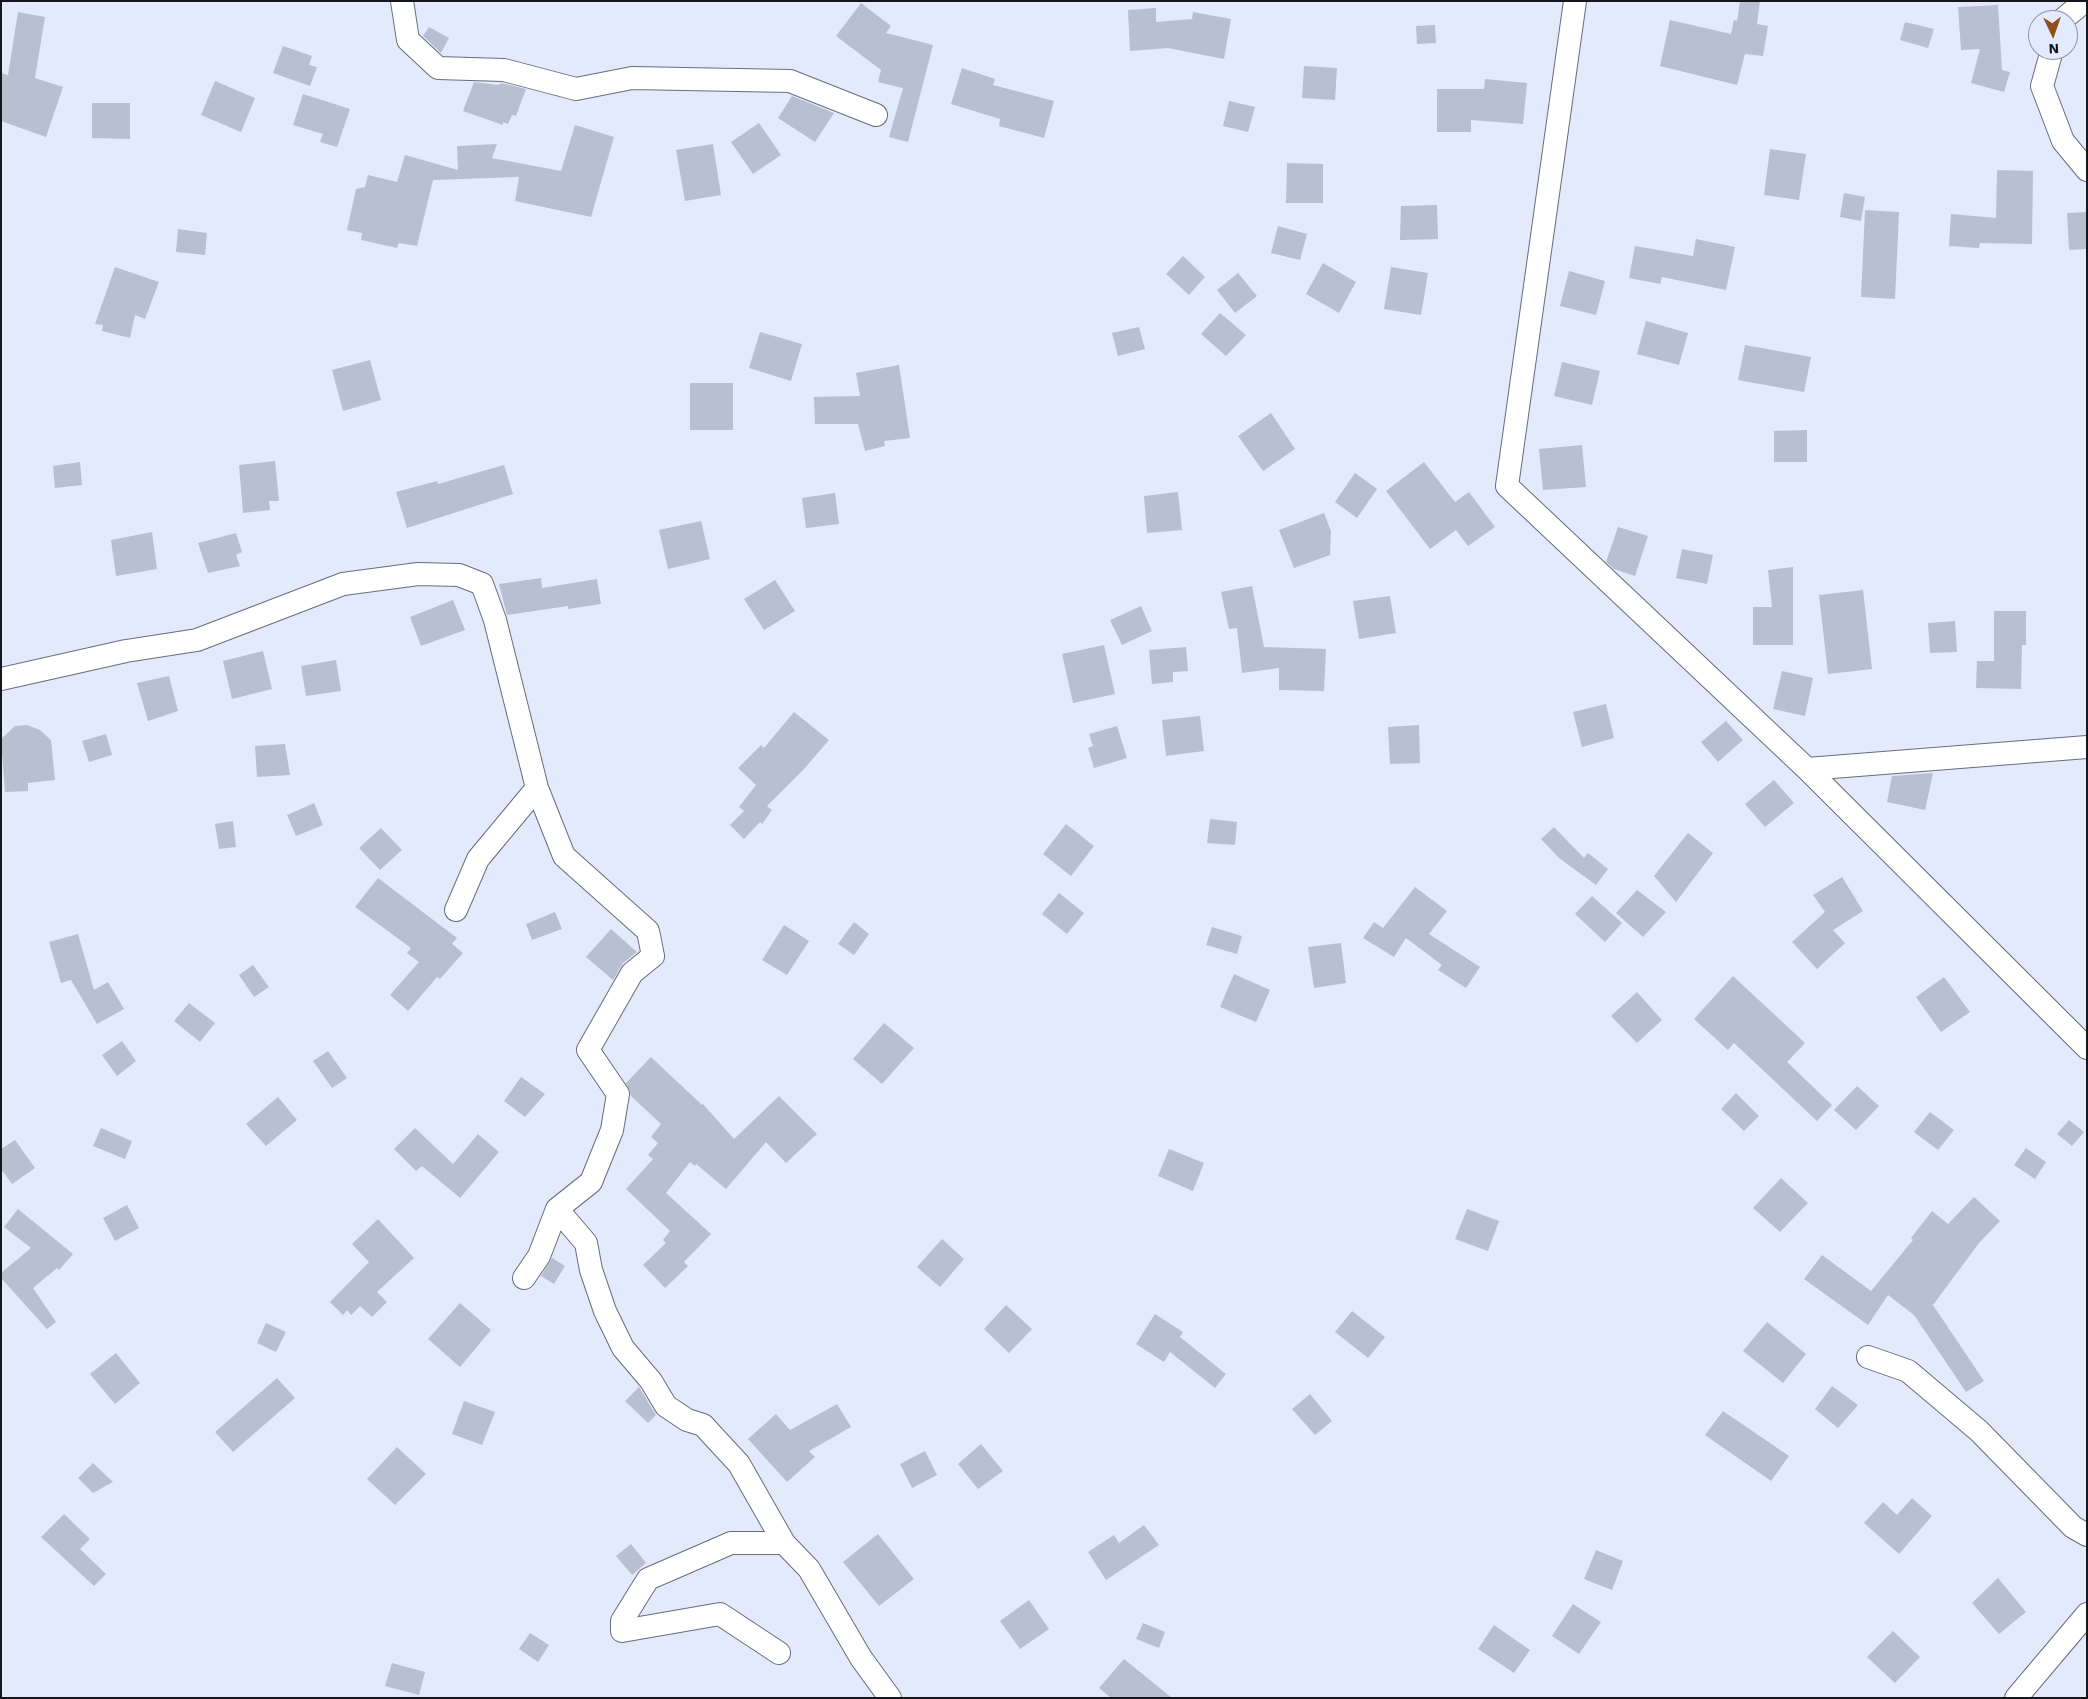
<!DOCTYPE html>
<html>
<head>
<meta charset="utf-8">
<style>
  body { margin:0 }
  #map { position:relative; width:2088px; height:1699px; overflow:hidden; background:#e2eafc; font-family:"Work Sans",sans-serif }
  canvas { display:block }
  .frame { position:absolute; inset:0; border:2px solid #13161c; pointer-events:none }
  .north { position:absolute; left:2028px; top:10px; width:50px; height:50px; box-sizing:border-box; background:#e2eafc; border:1px solid #8f95a2; border-radius:50%; rotate:177deg; font-size:14px; font-weight:700; line-height:20px; text-align:center; color:#13161c }
  .north::after { content:''; display:block; margin:auto; width:18px; height:22px; background:#8f4f18; clip-path:polygon(50% 0,100% 100%,50% 72%,0 100%) }
</style>
</head>
<body>
<div id="map">
<canvas width="2088" height="1699"></canvas>
<div class="frame"></div>
<div class="north">N</div>
</div>
<script>
const ctx = document.querySelector('canvas').getContext('2d');
ctx.lineJoin = 'round';
function fillPath(path, color) {
  ctx.fillStyle = color;
  ctx.fill(path, 'evenodd');
}
function trace(path, color, width, dash) {
  ctx.strokeStyle = color;
  ctx.lineWidth = width;
  ctx.lineCap = dash ? 'butt' : 'round';
  ctx.setLineDash(dash || []);
  ctx.stroke(path);
}
fillPath(new Path2D(`
  M 1740,1 L 1760,1 L 1757,24 L 1768,26 L 1763,56 L 1745,54 L 1737,85 L 1660,66 L 1670,20 L 1731,34 L 1734,20 L 1737,21 Z
  M 861,3 L 891,26 L 886,33 L 933,45 L 908,142 L 889,137 L 903,88 L 878,82 L 881,70 L 836,36 Z
  M 1998,5 L 2002,70 L 2010,72 L 2004,92 L 1971,83 L 1980,49 L 1961,50 L 1958,7 Z
  M 1156,8 L 1156,22 L 1192,19 L 1193,12 L 1231,19 L 1224,59 L 1168,48 L 1130,51 L 1128,10 Z
  M 18,12 L 45,17 L 35,78 L 63,87 L 46,137 L 1,121 L 1,73 L 8,75 Z
  M 1905,22 L 1934,29 L 1928,48 L 1900,40 Z
  M 1435,25 L 1436,43 L 1417,44 L 1416,26 Z
  M 429,27 L 449,38 L 441,53 L 423,36 Z
  M 283,46 L 312,56 L 309,65 L 317,67 L 310,86 L 273,73 Z
  M 1304,66 L 1337,68 L 1335,100 L 1302,98 Z
  M 962,68 L 995,79 L 993,85 L 1054,101 L 1044,138 L 999,126 L 1000,119 L 951,104 Z
  M 1485,79 L 1527,83 L 1523,124 L 1471,120 L 1471,132 L 1437,132 L 1437,89 L 1484,89 Z
  M 215,81 L 255,98 L 241,132 L 201,115 Z
  M 474,82 L 498,85 L 502,83 L 526,89 L 516,116 L 512,115 L 508,124 L 503,122 L 503,125 L 463,111 Z
  M 303,94 L 350,109 L 337,147 L 320,142 L 323,134 L 293,125 Z
  M 792,96 L 834,113 L 815,142 L 778,118 Z
  M 1229,101 L 1255,107 L 1248,132 L 1223,126 Z
  M 92,103 L 130,103 L 130,139 L 92,138 Z
  M 759,123 L 781,155 L 753,174 L 731,142 Z
  M 575,125 L 614,137 L 591,217 L 515,201 L 519,177 L 433,180 L 417,246 L 399,243 L 397,248 L 361,240 L 362,233 L 347,230 L 356,189 L 365,187 L 368,175 L 397,182 L 405,155 L 458,170 L 457,146 L 497,144 L 492,158 L 561,171 Z
  M 713,144 L 721,195 L 685,201 L 676,150 Z
  M 1770,149 L 1806,154 L 1799,200 L 1764,195 Z
  M 1287,163 L 1323,164 L 1323,203 L 1286,203 Z
  M 1997,170 L 2033,171 L 2032,244 L 1980,243 L 1979,248 L 1949,246 L 1951,214 L 1996,218 Z
  M 1844,193 L 1865,197 L 1861,221 L 1840,217 Z
  M 1437,205 L 1438,239 L 1400,240 L 1401,206 Z
  M 1865,210 L 1899,212 L 1895,299 L 1861,297 Z
  M 2087,212 L 2087,249 L 2069,250 L 2067,213 Z
  M 1278,226 L 1307,234 L 1300,260 L 1271,253 Z
  M 178,229 L 207,233 L 205,255 L 176,252 Z
  M 1696,239 L 1735,247 L 1726,290 L 1662,277 L 1660,284 L 1629,278 L 1635,246 L 1693,256 Z
  M 1183,256 L 1205,277 L 1189,295 L 1166,274 Z
  M 1323,263 L 1356,282 L 1339,313 L 1306,294 Z
  M 115,267 L 159,282 L 145,319 L 135,315 L 130,338 L 102,331 L 103,325 L 95,324 Z
  M 1391,267 L 1428,273 L 1421,315 L 1384,309 Z
  M 1569,271 L 1605,281 L 1596,315 L 1560,306 Z
  M 1238,273 L 1257,296 L 1235,313 L 1217,290 Z
  M 1220,313 L 1246,335 L 1226,356 L 1201,334 Z
  M 1646,321 L 1688,333 L 1679,365 L 1637,354 Z
  M 1139,327 L 1145,349 L 1118,356 L 1112,333 Z
  M 760,332 L 802,344 L 791,381 L 749,368 Z
  M 1745,345 L 1811,357 L 1804,392 L 1738,380 Z
  M 370,360 L 381,400 L 343,411 L 332,370 Z
  M 1562,362 L 1600,371 L 1592,405 L 1554,396 Z
  M 899,365 L 910,438 L 884,441 L 885,446 L 865,451 L 858,424 L 815,424 L 814,397 L 860,396 L 856,373 Z
  M 690,383 L 733,383 L 733,430 L 690,430 Z
  M 1271,413 L 1295,449 L 1263,471 L 1238,436 Z
  M 1807,430 L 1807,462 L 1774,462 L 1774,431 Z
  M 1582,445 L 1586,487 L 1543,490 L 1539,449 Z
  M 275,461 L 279,501 L 269,501 L 270,510 L 243,513 L 239,465 Z
  M 80,462 L 82,485 L 55,488 L 53,466 Z
  M 1424,462 L 1455,502 L 1469,492 L 1495,527 L 1468,546 L 1456,530 L 1430,549 L 1386,491 Z
  M 504,465 L 513,494 L 407,528 L 396,492 L 437,481 L 438,484 Z
  M 1355,473 L 1377,489 L 1357,518 L 1335,502 Z
  M 1178,492 L 1182,530 L 1147,533 L 1144,496 Z
  M 835,493 L 839,524 L 806,528 L 802,498 Z
  M 1324,513 L 1331,531 L 1330,555 L 1294,568 L 1279,530 Z
  M 701,521 L 710,559 L 668,569 L 659,530 Z
  M 1618,527 L 1648,536 L 1635,576 L 1614,569 L 1606,562 Z
  M 152,532 L 157,569 L 116,576 L 111,540 Z
  M 236,533 L 242,552 L 236,555 L 240,566 L 208,573 L 198,543 Z
  M 1682,549 L 1713,555 L 1707,584 L 1676,578 Z
  M 1793,567 L 1793,645 L 1753,645 L 1753,607 L 1772,607 L 1768,570 Z
  M 541,578 L 542,588 L 597,579 L 601,604 L 568,609 L 568,606 L 507,615 L 499,584 Z
  M 775,580 L 795,611 L 764,630 L 744,599 Z
  M 1252,586 L 1264,647 L 1326,649 L 1324,691 L 1279,690 L 1279,668 L 1242,673 L 1237,628 L 1229,629 L 1221,592 Z
  M 1863,590 L 1872,669 L 1828,674 L 1819,595 Z
  M 1390,596 L 1396,633 L 1359,639 L 1353,601 Z
  M 453,600 L 465,630 L 421,646 L 410,617 Z
  M 1141,606 L 1152,631 L 1122,645 L 1110,620 Z
  M 1994,611 L 2026,611 L 2026,645 L 2022,645 L 2021,689 L 1976,688 L 1977,661 L 1994,661 Z
  M 1955,621 L 1957,652 L 1930,653 L 1928,623 Z
  M 1104,645 L 1115,694 L 1073,703 L 1062,654 Z
  M 1186,647 L 1188,671 L 1173,672 L 1173,682 L 1152,684 L 1149,650 Z
  M 263,651 L 272,689 L 232,699 L 223,661 Z
  M 336,660 L 341,691 L 306,696 L 301,666 Z
  M 1782,671 L 1813,678 L 1805,716 L 1773,709 Z
  M 169,676 L 178,711 L 148,721 L 137,683 Z
  M 1606,704 L 1614,738 L 1582,747 L 1573,712 Z
  M 794,712 L 829,740 L 804,769 L 767,806 L 772,810 L 762,824 L 760,822 L 744,839 L 730,825 L 744,811 L 739,807 L 756,785 L 738,768 L 761,745 L 764,748 Z
  M 1200,716 L 1204,751 L 1166,756 L 1162,720 Z
  M 1726,721 L 1743,740 L 1718,762 L 1701,742 Z
  M 27,725 L 40,730 L 51,740 L 55,780 L 28,783 L 28,791 L 5,792 L 1,739 L 15,726 Z
  M 1419,725 L 1420,763 L 1390,764 L 1388,727 Z
  M 1117,726 L 1127,758 L 1094,768 L 1088,748 L 1093,746 L 1089,734 Z
  M 106,734 L 112,755 L 89,762 L 82,741 Z
  M 285,744 L 290,775 L 257,777 L 255,746 Z
  M 1933,773 L 1925,810 L 1887,802 L 1892,776 Z
  M 1774,780 L 1794,803 L 1765,827 L 1745,804 Z
  M 314,803 L 323,825 L 296,836 L 287,815 Z
  M 1210,819 L 1237,822 L 1235,845 L 1207,843 Z
  M 233,821 L 236,847 L 219,849 L 215,824 Z
  M 1066,824 L 1094,846 L 1071,876 L 1043,854 Z
  M 1554,827 L 1584,858 L 1588,853 L 1608,869 L 1596,885 L 1559,858 L 1541,839 Z
  M 381,828 L 402,850 L 380,870 L 359,848 Z
  M 1688,833 L 1713,853 L 1676,902 L 1654,876 Z
  M 1842,877 L 1863,911 L 1833,930 L 1845,943 L 1817,969 L 1792,942 L 1825,912 L 1813,895 Z
  M 378,878 L 457,938 L 452,944 L 463,953 L 440,979 L 437,977 L 408,1011 L 390,995 L 419,962 L 407,953 L 411,948 L 355,907 Z
  M 1415,887 L 1447,911 L 1429,934 L 1480,967 L 1466,988 L 1438,970 L 1442,965 L 1406,938 L 1394,957 L 1363,938 L 1374,922 L 1383,928 Z
  M 1637,890 L 1666,912 L 1643,937 L 1616,913 Z
  M 1059,893 L 1084,913 L 1067,934 L 1042,914 Z
  M 1592,896 L 1622,923 L 1605,942 L 1575,914 Z
  M 555,912 L 562,929 L 532,940 L 526,924 Z
  M 854,922 L 869,934 L 854,955 L 838,944 Z
  M 784,925 L 809,941 L 787,975 L 762,960 Z
  M 1212,927 L 1242,936 L 1237,954 L 1206,945 Z
  M 611,929 L 637,952 L 623,963 L 613,980 L 586,957 Z
  M 78,934 L 94,990 L 108,982 L 124,1009 L 97,1024 L 71,980 L 61,983 L 49,942 Z
  M 1341,943 L 1346,983 L 1314,988 L 1308,947 Z
  M 253,965 L 269,987 L 254,997 L 239,975 Z
  M 1234,974 L 1270,990 L 1256,1022 L 1220,1007 Z
  M 1733,976 L 1805,1043 L 1787,1062 L 1832,1105 L 1817,1121 L 1734,1043 L 1728,1050 L 1694,1019 Z
  M 1944,977 L 1970,1012 L 1941,1032 L 1916,997 Z
  M 1637,992 L 1662,1020 L 1637,1043 L 1611,1016 Z
  M 189,1003 L 215,1023 L 200,1042 L 174,1021 Z
  M 884,1023 L 914,1048 L 882,1084 L 853,1059 Z
  M 122,1041 L 136,1061 L 117,1076 L 102,1055 Z
  M 328,1051 L 347,1078 L 332,1088 L 313,1061 Z
  M 651,1057 L 702,1105 L 703,1104 L 734,1139 L 779,1096 L 817,1134 L 786,1163 L 766,1142 L 726,1189 L 696,1164 L 695,1166 L 690,1162 L 666,1193 L 711,1234 L 684,1262 L 688,1266 L 665,1288 L 643,1265 L 666,1243 L 663,1240 L 670,1231 L 626,1189 L 653,1159 L 648,1155 L 658,1143 L 651,1137 L 661,1124 L 631,1096 L 626,1083 Z
  M 521,1077 L 545,1094 L 525,1117 L 504,1101 Z
  M 1857,1086 L 1879,1106 L 1856,1130 L 1834,1110 Z
  M 1736,1093 L 1759,1116 L 1744,1131 L 1721,1109 Z
  M 278,1097 L 297,1120 L 266,1146 L 246,1124 Z
  M 1930,1112 L 1954,1130 L 1938,1150 L 1914,1132 Z
  M 2069,1120 L 2084,1132 L 2072,1146 L 2057,1134 Z
  M 101,1128 L 132,1141 L 125,1159 L 93,1146 Z
  M 415,1128 L 453,1164 L 478,1134 L 499,1152 L 460,1198 L 422,1166 L 416,1171 L 394,1149 Z
  M 15,1140 L 35,1168 L 12,1184 L 1,1169 L 1,1149 Z
  M 2026,1148 L 2046,1162 L 2035,1179 L 2014,1165 Z
  M 1169,1149 L 1204,1163 L 1193,1191 L 1158,1176 Z
  M 1781,1178 L 1808,1203 L 1780,1232 L 1753,1208 Z
  M 1974,1197 L 2000,1221 L 1979,1243 L 1933,1305 L 1984,1381 L 1966,1392 L 1914,1315 L 1888,1295 L 1868,1325 L 1804,1279 L 1822,1255 L 1871,1291 L 1913,1240 L 1911,1238 L 1932,1211 L 1948,1224 Z
  M 127,1205 L 139,1228 L 115,1241 L 103,1218 Z
  M 18,1209 L 73,1254 L 59,1270 L 57,1268 L 33,1288 L 56,1322 L 47,1329 L 1,1278 L 1,1273 L 31,1248 L 4,1227 Z
  M 1467,1209 L 1499,1221 L 1488,1251 L 1455,1239 Z
  M 378,1219 L 414,1258 L 377,1292 L 387,1302 L 372,1317 L 360,1306 L 351,1315 L 347,1310 L 343,1315 L 330,1302 L 369,1262 L 352,1244 Z
  M 942,1239 L 964,1259 L 940,1287 L 917,1267 Z
  M 552,1258 L 565,1266 L 554,1284 L 541,1276 Z
  M 460,1303 L 491,1330 L 460,1367 L 428,1339 Z
  M 1006,1305 L 1032,1329 L 1009,1353 L 984,1329 Z
  M 1352,1311 L 1385,1337 L 1368,1358 L 1335,1332 Z
  M 1155,1314 L 1183,1332 L 1180,1337 L 1226,1374 L 1215,1388 L 1170,1352 L 1164,1362 L 1136,1344 Z
  M 1767,1322 L 1806,1354 L 1783,1383 L 1743,1351 Z
  M 266,1323 L 286,1332 L 276,1352 L 257,1343 Z
  M 116,1353 L 140,1383 L 115,1404 L 90,1374 Z
  M 277,1378 L 295,1398 L 233,1452 L 215,1432 Z
  M 1832,1386 L 1858,1405 L 1838,1428 L 1815,1409 Z
  M 639,1387 L 656,1415 L 648,1423 L 625,1401 Z
  M 1310,1394 L 1332,1421 L 1315,1435 L 1292,1409 Z
  M 464,1401 L 495,1412 L 482,1445 L 452,1434 Z
  M 837,1404 L 851,1427 L 809,1451 L 815,1457 L 787,1482 L 748,1439 L 776,1414 L 790,1430 Z
  M 1723,1411 L 1789,1456 L 1771,1481 L 1705,1435 Z
  M 981,1444 L 1003,1471 L 978,1489 L 958,1464 Z
  M 397,1447 L 426,1474 L 395,1505 L 367,1479 Z
  M 925,1451 L 937,1475 L 912,1488 L 900,1464 Z
  M 93,1463 L 113,1482 L 93,1493 L 78,1478 Z
  M 1912,1498 L 1932,1516 L 1899,1554 L 1864,1523 L 1883,1502 L 1897,1515 Z
  M 64,1514 L 90,1539 L 80,1549 L 106,1574 L 94,1586 L 41,1537 Z
  M 1144,1525 L 1159,1545 L 1106,1580 L 1088,1552 L 1114,1535 L 1119,1543 Z
  M 878,1534 L 914,1579 L 879,1606 L 843,1562 Z
  M 631,1544 L 646,1563 L 632,1575 L 616,1556 Z
  M 1596,1550 L 1623,1561 L 1612,1590 L 1584,1579 Z
  M 1998,1578 L 2026,1612 L 1999,1634 L 1972,1603 Z
  M 1029,1600 L 1049,1629 L 1020,1649 L 1000,1621 Z
  M 1573,1604 L 1601,1622 L 1579,1654 L 1552,1636 Z
  M 1143,1623 L 1165,1632 L 1159,1648 L 1136,1639 Z
  M 1494,1625 L 1530,1650 L 1514,1673 L 1478,1649 Z
  M 1893,1631 L 1920,1657 L 1895,1683 L 1867,1657 Z
  M 530,1633 L 549,1645 L 538,1662 L 519,1649 Z
  M 1124,1659 L 1172,1698 L 1111,1698 L 1099,1688 Z
  M 392,1663 L 425,1672 L 419,1695 L 385,1686 Z`), '#b8bfd0');
const minor = new Path2D(`
  M 402,1 L 408,40 L 438,68 L 504,70 L 576,89 L 632,78 L 790,81 L 876,115
  M 1575,1 L 1507,486 L 1807,769 L 2087,1048
  M 2062,20 L 2085,1
  M 2052,50 L 2042,86 L 2063,141 L 2087,170
  M 1,679 L 126,651 L 197,640 L 343,584 L 418,574 L 459,575 L 482,584 L 495,620 L 537,788 L 564,856 L 648,931 L 653,956 L 632,973 L 588,1050 L 618,1094 L 612,1130 L 591,1182 L 557,1209 L 539,1256 L 524,1278
  M 1807,769 L 2087,747
  M 456,910 L 478,859 L 537,788
  M 557,1209 L 586,1243 L 591,1270 L 605,1311 L 623,1348 L 651,1381 L 666,1406 L 687,1420 L 703,1425 L 739,1464 L 784,1543 L 809,1569 L 861,1658 L 890,1698
  M 1868,1357 L 1908,1371 L 1979,1431 L 2073,1527 L 2087,1535
  M 779,1653 L 720,1614 L 622,1631 L 622,1621 L 648,1579 L 731,1543 L 784,1543
  M 2016,1698 L 2087,1614`);
trace(minor, '#666d7c', 24);
trace(minor, '#fff', 22);
</script>
</body>
</html>
